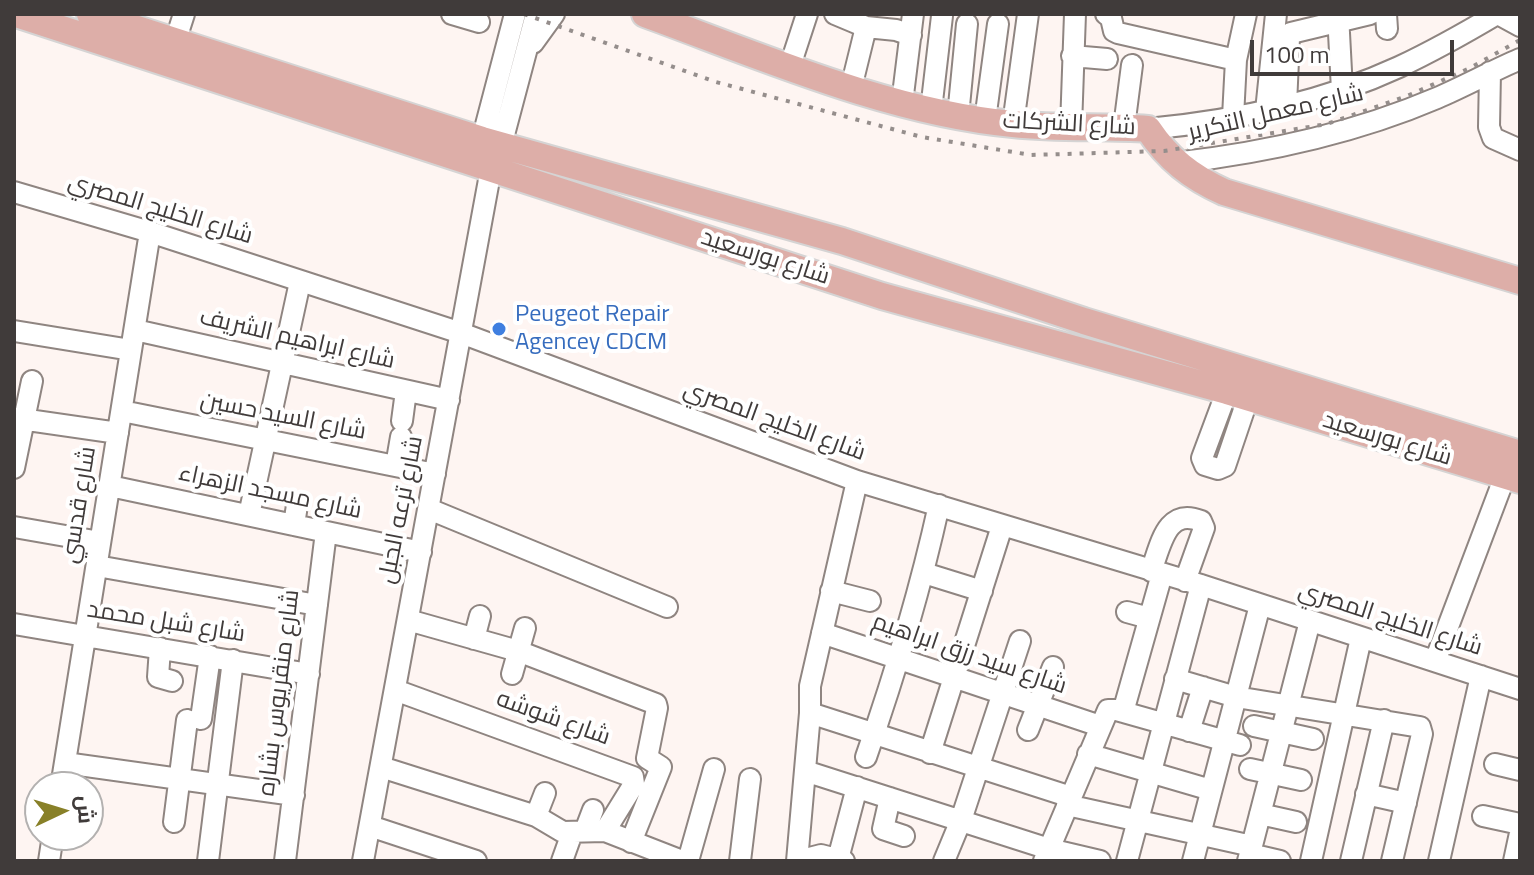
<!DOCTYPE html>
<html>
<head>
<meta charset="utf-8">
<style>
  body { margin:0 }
  #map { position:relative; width:1534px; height:875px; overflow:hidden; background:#fef5f2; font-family:"Titillium Web",Cairo,sans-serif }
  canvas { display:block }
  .frame { position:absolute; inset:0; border:16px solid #403b3a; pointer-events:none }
  .north { position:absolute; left:24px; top:771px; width:80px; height:80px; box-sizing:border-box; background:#fff; border:2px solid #b3b1b0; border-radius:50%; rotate:86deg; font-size:22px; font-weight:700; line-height:32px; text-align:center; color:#403b3a }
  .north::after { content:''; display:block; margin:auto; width:28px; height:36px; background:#888028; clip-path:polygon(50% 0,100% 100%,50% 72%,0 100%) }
  .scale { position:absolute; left:1250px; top:40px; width:204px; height:36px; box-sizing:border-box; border:4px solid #403b3a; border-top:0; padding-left:10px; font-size:24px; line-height:28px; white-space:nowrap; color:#403b3a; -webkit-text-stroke:6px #fff; paint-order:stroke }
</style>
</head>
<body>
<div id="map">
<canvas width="1534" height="875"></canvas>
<div class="frame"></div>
<div class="north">ش</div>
<div class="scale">100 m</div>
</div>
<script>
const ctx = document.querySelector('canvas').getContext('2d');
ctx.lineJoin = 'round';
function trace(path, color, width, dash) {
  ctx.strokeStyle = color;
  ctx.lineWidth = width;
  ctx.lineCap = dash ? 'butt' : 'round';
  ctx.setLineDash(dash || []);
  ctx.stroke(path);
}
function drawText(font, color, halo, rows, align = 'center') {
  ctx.font = font + ' "Titillium Web",Cairo,sans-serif';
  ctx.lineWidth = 8;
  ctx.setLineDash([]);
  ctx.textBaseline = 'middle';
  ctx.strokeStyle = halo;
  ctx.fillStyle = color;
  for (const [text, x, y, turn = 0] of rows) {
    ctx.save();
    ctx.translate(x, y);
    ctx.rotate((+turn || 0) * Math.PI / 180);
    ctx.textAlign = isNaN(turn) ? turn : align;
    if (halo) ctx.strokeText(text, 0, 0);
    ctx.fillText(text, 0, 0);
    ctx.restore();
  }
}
const minor = new Path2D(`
  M 452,14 L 479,22
  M 835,14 L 866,27 L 896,30 L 911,35
  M 1106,14 L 1111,18 L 1114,31 L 1118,33 L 1236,60
  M 1338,14 L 1342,90
  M 1386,14 L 1387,29
  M 1498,14 L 1520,26
  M 175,42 L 184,14
  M 533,43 L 554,14
  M 1072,56 L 1107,59
  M 790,66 L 807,14
  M 1490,72 L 1489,127 L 1493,138 L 1520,150
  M 851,88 L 866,27
  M 902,103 L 913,14
  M 1286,105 L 1289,38 L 1291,33 L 1370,14
  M 931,110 L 942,16
  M 1266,111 L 1276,14
  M 958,116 L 967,24
  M 1233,117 L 1236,60 L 1246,14
  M 985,120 L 998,24
  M 1013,124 L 1028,14
  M 1071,127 L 1075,14
  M 1124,127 L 1132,65
  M 1148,129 C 1233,121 1321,103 1399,67 C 1433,51 1465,33 1497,14
  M 482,140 L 515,14
  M 501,146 L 536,14
  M 1175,163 C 1263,153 1355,133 1437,98 C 1465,86 1492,71 1520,59
  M 14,192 L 150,232 L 461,333 L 857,481 L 1201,585 L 1520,689
  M 135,330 L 449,400
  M 14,331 L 131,350
  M 1227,391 L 1202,458 L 1205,465 L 1218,469 L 1225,466 L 1248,398
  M 122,411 L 435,474
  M 14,418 L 118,433
  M 402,421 L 406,391
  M 396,466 L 401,437
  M 14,468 L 32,381
  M 110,486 L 421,552
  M 429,509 L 667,607
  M 249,515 L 300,282
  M 294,525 L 297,505
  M 14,527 L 100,542
  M 97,566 L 317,605
  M 1151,571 C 1161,545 1166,507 1201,521 L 1204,528 L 1185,581
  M 924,573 L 982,591
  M 831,591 L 870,601
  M 1127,612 L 1149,618
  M 408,620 L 518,651 L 656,704 L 657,708 L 647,758 L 661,767 L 631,842
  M 14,624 L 309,674
  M 822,633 L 1100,726
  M 474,639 L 480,616
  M 160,648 L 158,677 L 172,681
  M 1435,661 L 1505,476
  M 512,674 L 525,628
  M 1175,679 L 1236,697 L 1420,727 L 1422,734 L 1392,861
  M 395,690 L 633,777 L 634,784 L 605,831
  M 1123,712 L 1162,574
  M 810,713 L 1071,797
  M 201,719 L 210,656
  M 1254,726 L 1313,739
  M 1028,730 L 1053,667
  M 1189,731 L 1203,687
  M 930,753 L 1002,526
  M 1088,754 L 1211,790
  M 866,757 C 895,674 920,591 939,505
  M 65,763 L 294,795
  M 1495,764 L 1520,770
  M 381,767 L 536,816 L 563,832 L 605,831 L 682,861
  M 1250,769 L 1301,780
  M 805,771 L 1049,849 L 1100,861
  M 61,787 L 150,232
  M 1366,794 L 1406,803
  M 890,798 L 883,829 L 904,836
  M 1067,805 L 1252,846
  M 1260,814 L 1296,822
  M 536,816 L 545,793
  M 1483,816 L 1520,824
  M 174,822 L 187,720
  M 370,826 L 476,861
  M 585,831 L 593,810
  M 1250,854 L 1280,861
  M 838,859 L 857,787
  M 49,861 L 53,835
  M 208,861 L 233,660
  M 285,861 L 326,532
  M 363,861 L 491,169
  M 562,861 L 572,833
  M 688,861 L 714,769
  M 740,861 L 750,779
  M 797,861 L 810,713 L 810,686 L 857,481
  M 798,861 L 821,855 L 844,861
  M 944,861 L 961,820 L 1020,641
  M 1044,861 L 1108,710 L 1116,710 L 1240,745
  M 1127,861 L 1201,585
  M 1193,861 L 1260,605
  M 1248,861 L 1310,621
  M 1311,861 L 1361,638
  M 1351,861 L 1384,720
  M 1439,861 L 1481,676
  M 1514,861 L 1520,833`);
const major = new Path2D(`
  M 16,14 L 882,296 L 1227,391 L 1520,480
  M 90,14 L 482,140 L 842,241 L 1084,321 L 1520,454
  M 645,14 C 760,56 891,113 1013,124 C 1058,129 1103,126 1148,129 C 1168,159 1191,177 1224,192 L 1520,281`);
trace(minor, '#8f8581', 24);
trace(major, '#d5d4d4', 30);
trace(minor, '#fff', 20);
trace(major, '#ddaea8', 26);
trace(new Path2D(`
  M 524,14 L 716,82 L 922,137 L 1031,155 L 1164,151 L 1327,124 L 1407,96 L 1470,68 L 1520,40`), '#958e8c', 4, [4, 8]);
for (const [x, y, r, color] of [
  [499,329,8,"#3f7fe0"]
]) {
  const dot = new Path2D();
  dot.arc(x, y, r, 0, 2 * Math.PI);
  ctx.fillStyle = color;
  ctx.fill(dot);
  trace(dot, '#fff', 3);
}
drawText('24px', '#403b3a', '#fff', [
  ["شارع معمل التكرير",1276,114,-13],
  ["شارع الشركات",1069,125,3],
  ["شارع الخليج المصري",160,210,17],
  ["شارع بورسعيد",765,258,18],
  ["شارع ابراهيم الشريف",297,340,13],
  ["شارع السيد حسين",283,417,11],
  ["شارع الخليج المصري",774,422,20],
  ["شارع بورسعيد",1387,440,17],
  ["شارع مسجد الزهراء",270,493,12],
  ["شارع قدسي",80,505,-81],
  ["شارع ترعه الجبل",402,510,-79],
  ["شارع الخليج المصري",1390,620,18],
  ["شارع شبل محمد",166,623,9],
  ["شارع سيد رزق ابراهيم",969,655,19],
  ["شارع منقريوس بشاره",280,693,-83],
  ["شارع شوشه",553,719,20]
]);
drawText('24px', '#366cbe', '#fff', [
  ["Peugeot Repair",515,315],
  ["Agencey CDCM",515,343]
], 'left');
</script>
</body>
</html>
